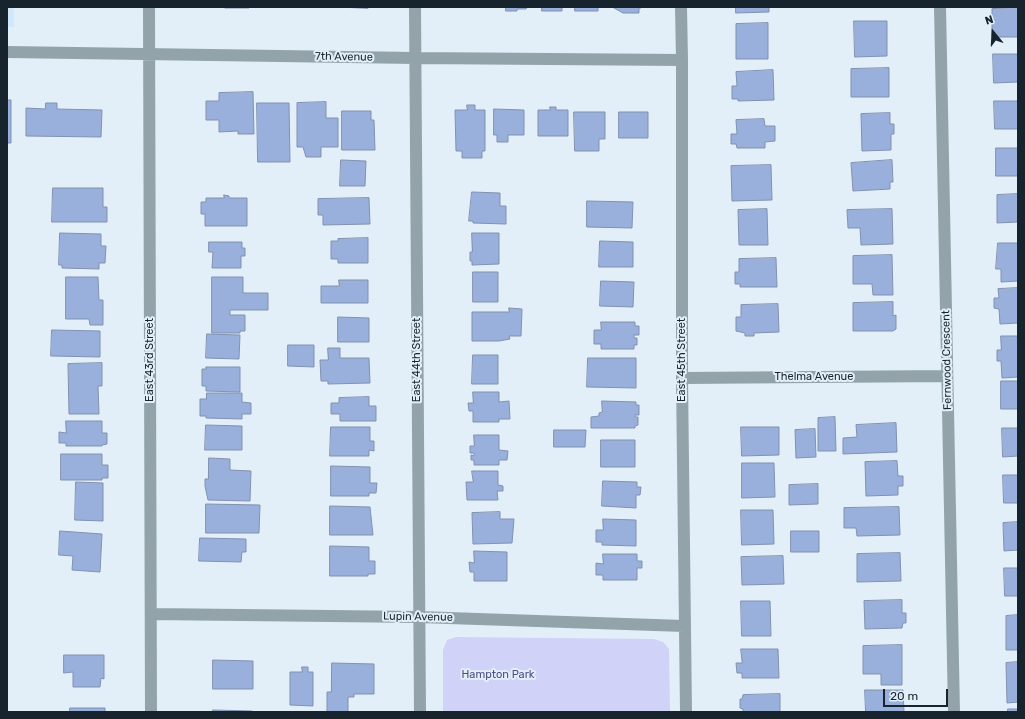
<!DOCTYPE html>
<html>
<head>
<meta charset="utf-8">
<style>
  body { margin:0 }
  #map { position:relative; width:1025px; height:719px; overflow:hidden; background:#e2eff9; font-family:Rubik,sans-serif }
  canvas { display:block }
  .frame { position:absolute; inset:0; border:8px solid #17242d; pointer-events:none }
  .north { position:absolute; left:973px; top:12px; width:40px; height:40px; -webkit-text-stroke:3px #e2eff9; paint-order:stroke; rotate:342deg; font-size:11px; font-weight:700; line-height:16px; text-align:center; color:#17242d }
  .north::after { content:''; display:block; margin:auto; width:14px; height:18px; background:#17242d; clip-path:polygon(50% 0,100% 100%,50% 72%,0 100%) }
  .scale { position:absolute; left:883px; top:689px; width:65px; height:18px; box-sizing:border-box; border:2px solid #17242d; border-top:0; padding-left:5px; font-size:12px; line-height:14px; white-space:nowrap; color:#17242d; -webkit-text-stroke:3px #e2eff9; paint-order:stroke }
</style>
</head>
<body>
<div id="map">
<canvas width="1025" height="719"></canvas>
<div class="frame"></div>
<div class="north">N</div>
<div class="scale">20 m</div>
</div>
<script>
const ctx = document.querySelector('canvas').getContext('2d');
ctx.lineJoin = 'round';
function fillPath(path, color) {
  ctx.fillStyle = color;
  ctx.fill(path, 'evenodd');
}
function trace(path, color, width, dash) {
  ctx.strokeStyle = color;
  ctx.lineWidth = width;
  ctx.lineCap = dash ? 'butt' : 'round';
  ctx.setLineDash(dash || []);
  ctx.stroke(path);
}
function drawText(font, color, halo, rows, align = 'center') {
  ctx.font = font + ' Rubik,sans-serif';
  ctx.lineWidth = 4;
  ctx.setLineDash([]);
  ctx.textBaseline = 'middle';
  ctx.strokeStyle = halo;
  ctx.fillStyle = color;
  for (const [text, x, y, turn = 0] of rows) {
    ctx.save();
    ctx.translate(x, y);
    ctx.rotate((+turn || 0) * Math.PI / 180);
    ctx.textAlign = isNaN(turn) ? turn : align;
    if (halo) ctx.strokeText(text, 0, 0);
    ctx.fillText(text, 0, 0);
    ctx.restore();
  }
}
fillPath(new Path2D(`
  M 7,7 L 14,7 L 14,27 L 7,27 Z`), '#d0e8fa');
fillPath(new Path2D(`
  M 456,637 L 654,639 L 663,642 L 669,649 L 670,712 L 443,712 L 443,650 L 447,640 Z`), '#d1d2f7');
const building = new Path2D(`
  M 225,7 L 249,7 L 249,8 L 225,8 Z
  M 340,7 L 368,7 L 368,8 Z
  M 506,7 L 528,7 L 526,9 L 517,9 L 517,11 L 506,11 Z
  M 542,7 L 562,7 L 562,11 L 542,11 Z
  M 575,7 L 598,7 L 598,11 L 575,11 Z
  M 614,7 L 641,7 L 641,8 L 639,8 L 639,13 L 623,13 L 614,8 Z
  M 736,7 L 769,7 L 769,12 L 736,13 Z
  M 1018,8 L 1018,37 L 992,37 L 992,9 Z
  M 854,21 L 887,21 L 887,56 L 855,57 Z
  M 768,23 L 768,59 L 736,59 L 736,24 Z
  M 993,54 L 1018,54 L 1018,82 L 994,83 Z
  M 889,68 L 889,97 L 851,97 L 851,69 Z
  M 773,70 L 774,100 L 738,101 L 738,99 L 732,99 L 732,86 L 737,86 L 736,72 Z
  M 253,92 L 254,134 L 238,134 L 238,131 L 219,132 L 219,120 L 206,120 L 206,101 L 219,101 L 219,93 Z
  M 7,100 L 11,100 L 11,143 L 7,143 Z
  M 994,101 L 1018,101 L 1018,129 L 995,129 Z
  M 326,102 L 326,118 L 338,118 L 338,147 L 321,147 L 321,157 L 306,157 L 303,147 L 297,147 L 297,103 Z
  M 46,103 L 57,103 L 57,109 L 102,110 L 101,137 L 26,136 L 26,108 L 45,109 Z
  M 257,103 L 289,103 L 290,162 L 258,162 Z
  M 467,105 L 475,105 L 475,110 L 485,110 L 485,151 L 482,151 L 482,158 L 462,158 L 462,151 L 456,151 L 455,110 L 467,110 Z
  M 550,107 L 556,107 L 556,110 L 568,110 L 568,136 L 538,136 L 538,110 L 550,110 Z
  M 494,109 L 524,110 L 524,135 L 508,135 L 508,142 L 497,142 L 497,135 L 494,135 Z
  M 342,111 L 371,111 L 371,120 L 374,120 L 375,150 L 342,150 Z
  M 574,112 L 605,112 L 605,139 L 599,139 L 599,151 L 575,151 Z
  M 619,112 L 648,112 L 648,138 L 619,138 Z
  M 890,113 L 890,124 L 894,124 L 894,134 L 891,134 L 891,150 L 862,151 L 861,114 Z
  M 764,119 L 765,126 L 775,126 L 775,141 L 765,142 L 765,148 L 737,148 L 736,144 L 731,144 L 731,134 L 737,134 L 736,120 Z
  M 996,148 L 1018,148 L 1018,176 L 996,176 Z
  M 341,160 L 366,161 L 365,186 L 340,186 Z
  M 892,160 L 893,182 L 890,182 L 890,189 L 853,191 L 851,163 Z
  M 771,165 L 772,200 L 732,201 L 731,166 Z
  M 53,188 L 103,188 L 103,207 L 107,207 L 107,222 L 52,222 Z
  M 472,192 L 500,193 L 500,206 L 506,206 L 506,224 L 473,223 L 473,221 L 469,221 Z
  M 1018,194 L 1018,222 L 997,223 L 997,195 Z
  M 224,195 L 229,196 L 229,198 L 247,198 L 247,226 L 205,226 L 205,214 L 201,214 L 201,202 L 206,202 L 206,198 L 224,198 Z
  M 369,198 L 370,224 L 323,225 L 323,215 L 318,215 L 318,199 Z
  M 587,201 L 633,202 L 632,228 L 587,227 Z
  M 767,209 L 768,245 L 739,245 L 738,210 Z
  M 892,209 L 893,244 L 861,245 L 860,228 L 848,228 L 847,210 Z
  M 60,233 L 101,234 L 101,246 L 106,246 L 105,263 L 99,263 L 99,269 L 62,268 L 62,265 L 59,265 Z
  M 472,233 L 499,233 L 499,264 L 472,265 L 472,261 L 470,261 L 470,252 L 472,252 Z
  M 368,238 L 368,263 L 338,263 L 338,259 L 331,259 L 331,241 L 338,241 L 338,239 Z
  M 600,241 L 633,242 L 633,267 L 599,267 Z
  M 209,242 L 242,242 L 242,248 L 245,248 L 245,256 L 241,256 L 241,268 L 212,268 L 213,252 L 209,252 Z
  M 998,243 L 1018,243 L 1018,281 L 1001,282 L 1001,269 L 996,269 Z
  M 892,255 L 893,295 L 873,295 L 872,284 L 853,284 L 853,256 Z
  M 776,258 L 777,287 L 740,287 L 740,284 L 735,284 L 735,272 L 739,272 L 739,259 Z
  M 473,272 L 498,272 L 498,302 L 473,302 Z
  M 66,277 L 98,277 L 99,300 L 103,300 L 103,325 L 90,325 L 89,319 L 66,319 Z
  M 212,277 L 243,277 L 243,293 L 268,293 L 268,310 L 230,310 L 230,315 L 245,315 L 245,331 L 240,331 L 240,333 L 212,333 Z
  M 339,280 L 368,280 L 368,303 L 321,303 L 321,286 L 339,286 Z
  M 601,281 L 634,282 L 633,307 L 600,306 Z
  M 1018,288 L 1018,323 L 1000,324 L 999,309 L 994,308 L 994,298 L 999,298 L 998,289 Z
  M 893,302 L 893,316 L 896,315 L 896,329 L 893,331 L 853,331 L 853,303 Z
  M 778,304 L 779,332 L 754,333 L 754,336 L 745,336 L 745,333 L 736,331 L 736,317 L 741,317 L 741,305 Z
  M 509,308 L 522,309 L 521,336 L 509,336 L 510,339 L 499,341 L 472,341 L 472,312 L 509,312 Z
  M 338,317 L 369,318 L 369,342 L 338,342 Z
  M 601,322 L 635,322 L 635,326 L 639,326 L 639,335 L 634,335 L 634,338 L 637,338 L 637,345 L 634,345 L 634,349 L 601,349 L 601,344 L 594,344 L 594,330 L 601,330 Z
  M 52,330 L 100,331 L 100,357 L 51,356 Z
  M 207,334 L 240,335 L 239,359 L 206,358 Z
  M 1001,336 L 1018,336 L 1018,377 L 1002,378 L 1001,361 L 997,361 L 997,350 L 1001,350 Z
  M 288,345 L 314,345 L 314,367 L 288,366 Z
  M 328,348 L 340,348 L 340,358 L 369,358 L 370,383 L 328,384 L 328,381 L 321,381 L 320,360 L 328,360 Z
  M 473,355 L 498,355 L 498,384 L 472,384 Z
  M 588,358 L 636,358 L 636,388 L 587,387 Z
  M 102,363 L 102,386 L 98,386 L 99,414 L 69,414 L 68,364 Z
  M 206,367 L 240,367 L 240,392 L 206,391 L 206,386 L 202,386 L 202,369 L 206,369 Z
  M 1001,381 L 1018,381 L 1018,409 L 1001,409 Z
  M 473,392 L 499,392 L 499,402 L 509,401 L 510,419 L 499,419 L 499,422 L 473,422 L 473,411 L 469,411 L 468,403 L 473,403 Z
  M 207,393 L 242,393 L 242,402 L 251,403 L 251,414 L 242,414 L 242,419 L 206,418 L 206,416 L 200,416 L 200,399 L 206,399 Z
  M 369,397 L 369,406 L 376,406 L 376,421 L 340,421 L 340,414 L 331,414 L 331,403 L 339,403 L 339,398 Z
  M 602,401 L 636,402 L 636,405 L 639,405 L 639,415 L 635,415 L 635,417 L 638,417 L 638,425 L 635,426 L 635,428 L 591,428 L 591,417 L 599,416 L 599,413 L 602,412 Z
  M 835,417 L 836,451 L 818,451 L 818,418 Z
  M 66,421 L 102,421 L 102,433 L 107,433 L 107,444 L 102,445 L 102,446 L 66,446 L 66,443 L 59,443 L 59,432 L 66,433 Z
  M 896,423 L 897,452 L 843,454 L 843,438 L 857,437 L 856,425 Z
  M 206,425 L 242,426 L 242,450 L 205,450 Z
  M 331,427 L 370,427 L 370,441 L 374,441 L 374,451 L 369,450 L 369,456 L 330,456 Z
  M 741,427 L 779,427 L 779,455 L 742,456 Z
  M 1002,428 L 1018,428 L 1018,456 L 1003,457 Z
  M 815,429 L 816,457 L 796,458 L 795,430 Z
  M 554,430 L 586,430 L 585,447 L 554,447 Z
  M 474,435 L 499,435 L 499,450 L 508,451 L 507,460 L 499,460 L 499,465 L 474,465 L 474,460 L 471,460 L 471,455 L 474,456 L 474,453 L 470,453 L 470,446 L 474,446 Z
  M 601,440 L 635,440 L 635,467 L 601,467 Z
  M 61,454 L 102,454 L 102,465 L 108,465 L 108,478 L 102,478 L 102,480 L 61,480 Z
  M 209,458 L 230,459 L 230,470 L 251,471 L 250,501 L 208,500 L 205,486 L 205,479 L 208,479 Z
  M 897,461 L 898,476 L 903,476 L 903,486 L 898,486 L 898,495 L 866,496 L 865,462 Z
  M 742,463 L 774,463 L 775,497 L 742,498 Z
  M 331,466 L 370,467 L 370,483 L 377,483 L 376,493 L 369,493 L 369,496 L 331,496 Z
  M 472,471 L 498,471 L 498,485 L 503,486 L 503,491 L 497,491 L 498,500 L 467,500 L 466,482 L 473,482 Z
  M 1003,475 L 1018,475 L 1018,503 L 1004,503 Z
  M 603,481 L 637,482 L 637,487 L 641,487 L 640,495 L 636,495 L 636,508 L 602,506 Z
  M 76,482 L 103,483 L 103,521 L 75,520 Z
  M 818,484 L 818,504 L 789,505 L 789,485 Z
  M 206,504 L 260,505 L 259,533 L 206,533 Z
  M 330,506 L 370,507 L 373,535 L 330,535 Z
  M 899,507 L 900,535 L 857,536 L 856,528 L 844,528 L 844,508 Z
  M 741,510 L 773,510 L 774,544 L 742,545 Z
  M 500,512 L 500,519 L 514,519 L 512,543 L 473,544 L 472,513 Z
  M 603,519 L 636,520 L 636,546 L 602,545 L 602,542 L 596,542 L 596,530 L 603,530 Z
  M 1018,522 L 1018,550 L 1004,551 L 1003,523 Z
  M 60,531 L 102,534 L 100,572 L 72,570 L 73,556 L 59,555 Z
  M 791,531 L 819,531 L 819,552 L 791,552 Z
  M 200,538 L 246,539 L 246,552 L 242,552 L 241,562 L 199,561 Z
  M 330,546 L 369,547 L 369,561 L 375,561 L 375,574 L 368,574 L 368,576 L 330,576 Z
  M 474,551 L 507,552 L 507,581 L 474,581 L 474,572 L 470,572 L 469,562 L 474,563 Z
  M 900,553 L 901,581 L 857,582 L 857,554 Z
  M 603,554 L 637,554 L 637,561 L 642,561 L 642,568 L 637,568 L 637,580 L 603,580 L 603,575 L 596,575 L 596,563 L 603,564 Z
  M 783,556 L 784,584 L 742,585 L 741,557 Z
  M 1004,568 L 1018,568 L 1018,596 L 1005,596 Z
  M 902,600 L 902,613 L 906,613 L 906,623 L 903,623 L 902,628 L 865,629 L 864,601 Z
  M 741,601 L 770,601 L 771,636 L 742,636 Z
  M 1018,615 L 1018,650 L 1006,650 L 1006,616 Z
  M 902,645 L 902,685 L 881,685 L 881,674 L 863,674 L 863,646 Z
  M 741,649 L 778,649 L 779,678 L 742,678 L 742,673 L 737,673 L 736,663 L 742,663 Z
  M 64,655 L 104,655 L 104,679 L 101,678 L 100,687 L 73,687 L 73,672 L 64,673 Z
  M 213,660 L 253,661 L 253,689 L 213,689 Z
  M 1018,662 L 1018,702 L 1007,703 L 1006,663 Z
  M 332,663 L 374,664 L 374,694 L 354,694 L 354,697 L 348,697 L 348,712 L 327,712 L 327,692 L 331,692 Z
  M 302,667 L 308,667 L 308,672 L 313,672 L 313,706 L 290,705 L 290,672 L 302,672 Z
  M 865,690 L 903,690 L 904,712 L 866,712 Z
  M 780,694 L 780,712 L 743,712 L 743,709 L 740,708 L 740,699 L 742,699 L 743,695 Z
  M 70,708 L 105,708 L 105,712 L 70,712 Z
  M 1008,709 L 1018,709 L 1018,712 L 1008,712 Z
  M 213,710 L 252,711 L 252,712 L 213,712 Z`);
fillPath(building, '#98b0db');
trace(building, '#8191b0', 1);
trace(new Path2D(`
  M 149,7 L 151,712
  M 415,7 L 420,712
  M 681,7 L 682,60 L 682,378 L 686,712
  M 940,7 L 954,712
  M 7,52 L 415,58 L 682,60
  M 682,378 L 947,376
  M 151,614 L 419,617 L 684,626`), '#92a4a9', 12);
drawText('11px', '#17242d', '#e2eff9', [
  ["7th Avenue",344,57,1],
  ["East 43rd Street",150,360,-90],
  ["East 44th Street",417,360,-90],
  ["East 45th Street",682,360,-90],
  ["Fernwood Crescent",947,360,-91],
  ["Thelma Avenue",814,377],
  ["Lupin Avenue",418,617,1]
]);
drawText('11px', '#4f4c88', '#e2eff9', [
  ["Hampton Park",498,675]
]);
</script>
</body>
</html>
